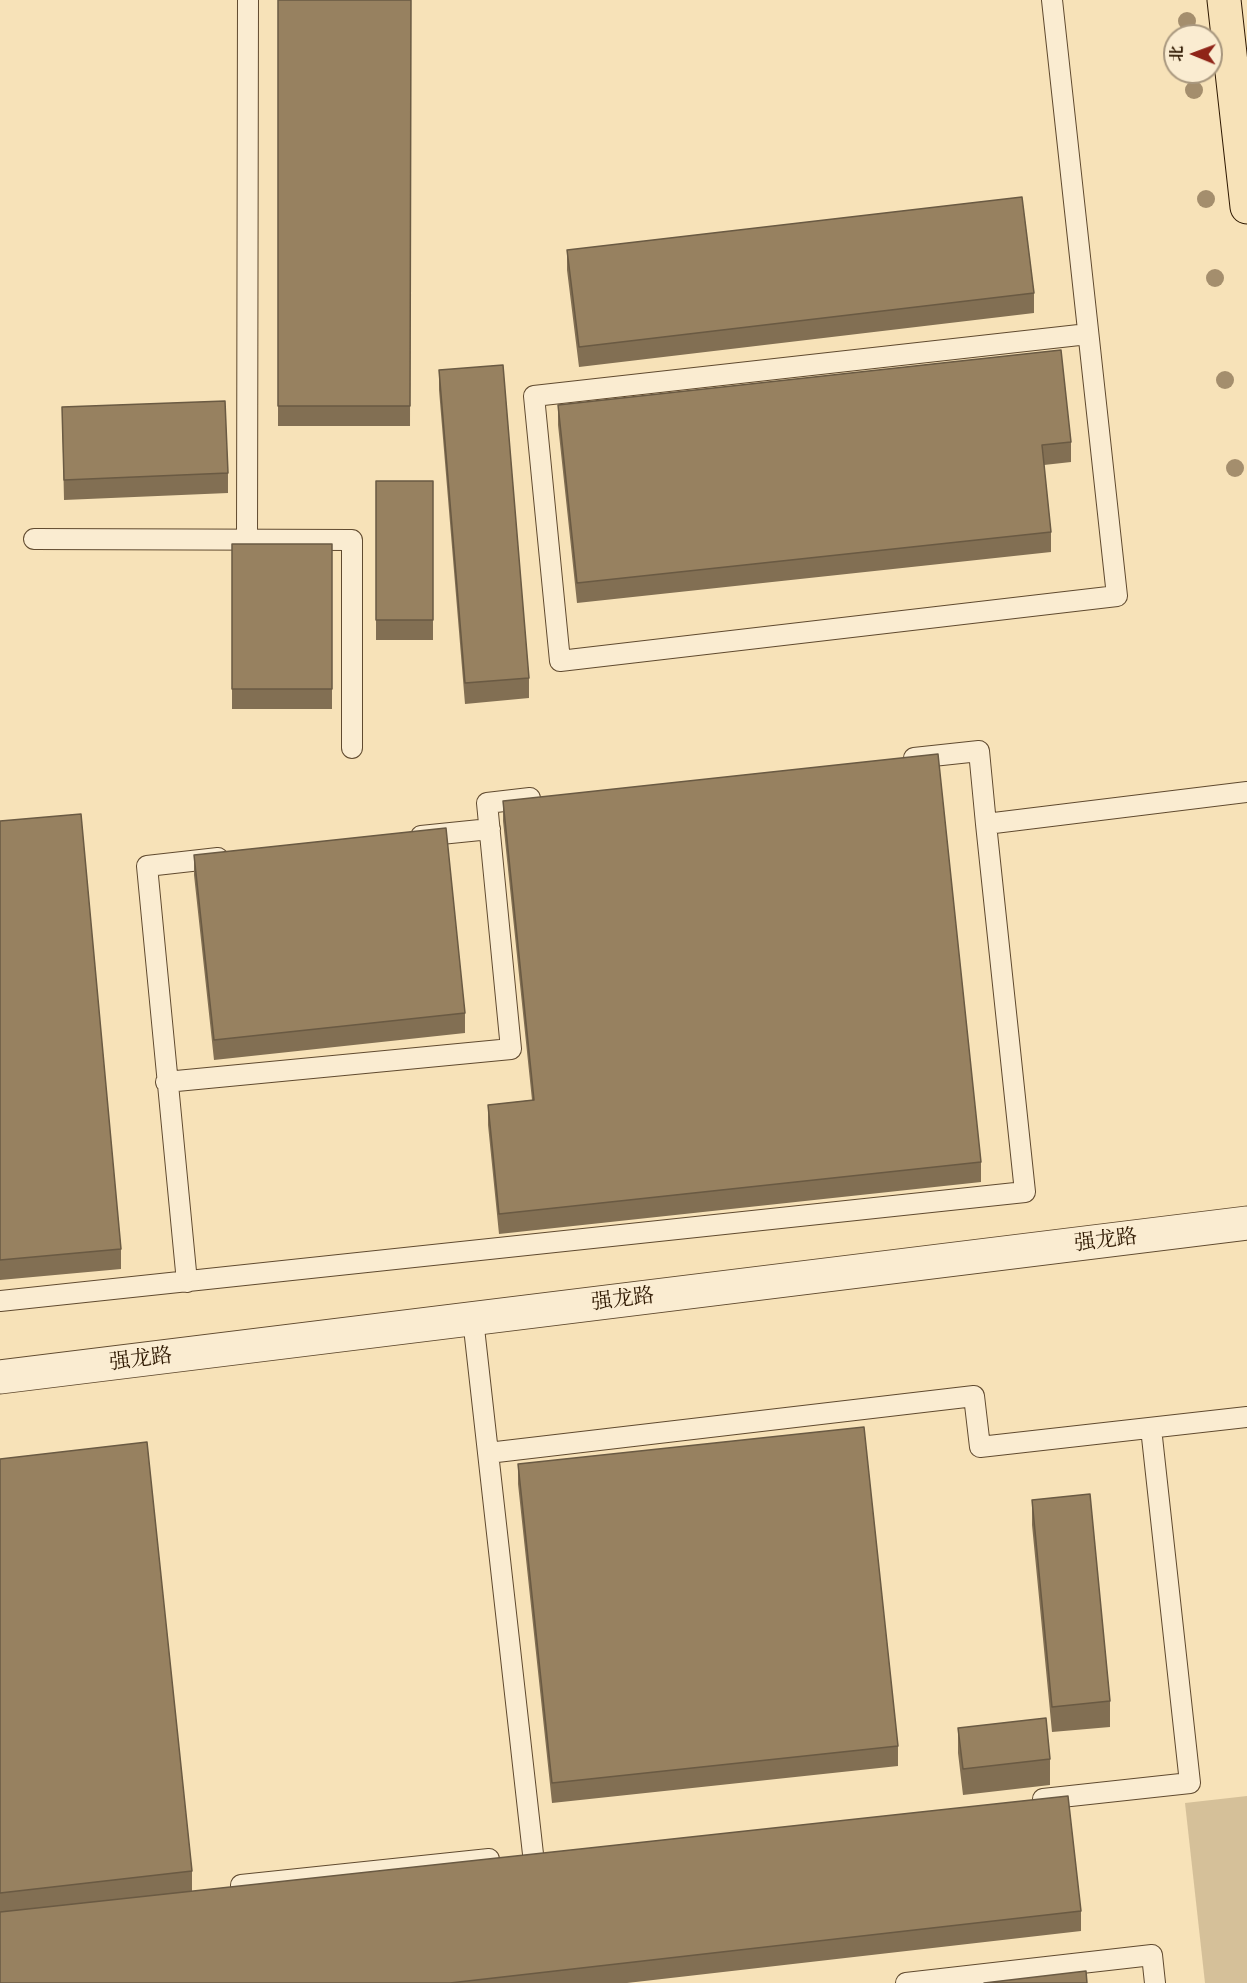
<!DOCTYPE html>
<html>
<head>
<meta charset="utf-8">
<style>
  body { margin:0 }
  #map { position:relative; width:1247px; height:1983px; overflow:hidden; background:#f7e2b8; font-family:"IM FELL Great Primer","Noto Serif SC",serif }
  canvas { display:block }
  .north { position:absolute; left:1163px; top:24px; width:60px; height:60px; box-sizing:border-box; background:#faecd1; border:2px solid #a8977e; border-radius:50%; rotate:271deg; font-size:16px; font-weight:700; line-height:24px; text-align:center; color:#2e1801 }
  .north::after { content:''; display:block; margin:auto; width:21px; height:27px; background:#8f2418; clip-path:polygon(50% 0,100% 100%,50% 72%,0 100%) }
</style>
</head>
<body>
<div id="map">
<canvas width="1247" height="1983"></canvas>
<div class="north">北</div>
</div>
<script>
const ctx = document.querySelector('canvas').getContext('2d');
ctx.lineJoin = 'round';
function fillPath(path, color) {
  ctx.fillStyle = color;
  ctx.fill(path, 'evenodd');
}
function trace(path, color, width, dash) {
  ctx.strokeStyle = color;
  ctx.lineWidth = width;
  ctx.lineCap = dash ? 'butt' : 'round';
  ctx.setLineDash(dash || []);
  ctx.stroke(path);
}
function drawText(font, color, halo, rows, align = 'center') {
  ctx.font = font + ' "IM FELL Great Primer","Noto Serif SC",serif';
  ctx.lineWidth = 6;
  ctx.setLineDash([]);
  ctx.textBaseline = 'middle';
  ctx.strokeStyle = halo;
  ctx.fillStyle = color;
  for (const [text, x, y, turn = 0] of rows) {
    ctx.save();
    ctx.translate(x, y);
    ctx.rotate((+turn || 0) * Math.PI / 180);
    ctx.textAlign = isNaN(turn) ? turn : align;
    if (halo) ctx.strokeText(text, 0, 0);
    ctx.fillText(text, 0, 0);
    ctx.restore();
  }
}
fillPath(new Path2D(`
  M 1247,1796 L 1247,1983 L 1205,1983 L 1185,1803 Z`), '#d5c099');
const service = new Path2D(`
  M 1052,0 L 1117,596 L 560,661 L 534,396 L 1088,334
  M 34,539 L 352,540 L 352,748
  M 247,540 L 248,0
  M 914,758 L 979,751 L 986,824
  M 421,836 L 490,829
  M 166,1082 L 511,1049 L 487,803 L 530,798
  M 187,1282 L 147,866 L 218,858
  M 0,1301 L 1025,1192 L 986,824 L 1247,792
  M 473,1319 L 533,1854
  M 488,1453 L 974,1396 L 980,1447 L 1247,1417
  M 1043,1799 L 1190,1783 L 1151,1428
  M 241,1885 L 489,1859
  M 906,1983 L 1152,1955 L 1155,1983`);
const minor = new Path2D(`
  M 0,1377 L 1247,1223`);
const primary = new Path2D(`
  M 1224,0 L 1247,207`);
trace(service, '#604a2f', 22);
trace(minor, '#604a2f', 35);
trace(primary, '#2e1801', 35);
trace(service, '#faecd1', 20);
trace(minor, '#faecd1', 33);
trace(primary, '#f7e2b8', 33);
ctx.fillStyle = '#a48e6d';
for (const [x, y] of [
  [1187,21],
  [1194,90],
  [1206,199],
  [1215,278],
  [1225,380],
  [1235,468]
]) {
  ctx.beginPath();
  ctx.arc(x, y, 9, 0, 2 * Math.PI);
  ctx.fill();
}
fillPath(new Path2D(`
  M 278,0 L 411,0 L 410,426 L 278,426 Z
  M 567,250 L 1034,293 L 1034,313 L 579,367 L 567,270 Z
  M 439,370 L 529,678 L 529,698 L 465,704 L 439,390 Z
  M 558,405 L 1071,442 L 1071,462 L 1044,465 L 1051,532 L 1051,552 L 577,603 L 558,425 Z
  M 62,407 L 228,473 L 228,493 L 64,500 Z
  M 376,481 L 433,481 L 433,640 L 376,640 Z
  M 232,544 L 332,544 L 332,709 L 232,709 Z
  M 503,801 L 981,1162 L 981,1182 L 499,1234 L 488,1125 L 488,1105 L 532,1100 L 503,821 Z
  M 0,821 L 121,1249 L 121,1269 L 0,1280 Z
  M 194,855 L 465,1013 L 465,1033 L 214,1060 L 194,875 Z
  M 0,1459 L 192,1871 L 192,1891 L 1081,1911 L 1081,1931 L 627,1983 L 0,1983 Z
  M 518,1464 L 898,1746 L 898,1766 L 552,1803 L 518,1484 Z
  M 1032,1500 L 1110,1701 L 1110,1727 L 1052,1732 L 1032,1525 Z
  M 958,1728 L 1050,1759 L 1050,1785 L 963,1795 L 958,1753 Z`), '#826f53');
const building = new Path2D(`
  M 278,0 L 411,0 L 410,406 L 278,406 Z
  M 1022,197 L 1034,293 L 579,347 L 567,250 Z
  M 1061,350 L 1071,442 L 1042,445 L 1051,532 L 577,583 L 558,405 Z
  M 503,365 L 529,678 L 465,683 L 439,370 Z
  M 225,401 L 228,473 L 64,480 L 62,407 Z
  M 376,481 L 433,481 L 433,620 L 376,620 Z
  M 232,544 L 332,544 L 332,689 L 232,689 Z
  M 938,754 L 981,1162 L 499,1214 L 488,1105 L 534,1100 L 503,801 Z
  M 81,814 L 121,1249 L 0,1260 L 0,821 Z
  M 446,828 L 465,1013 L 214,1040 L 194,855 Z
  M 864,1427 L 898,1746 L 552,1783 L 518,1464 Z
  M 147,1442 L 192,1871 L 0,1893 L 0,1459 Z
  M 1090,1494 L 1110,1701 L 1052,1707 L 1032,1500 Z
  M 1046,1718 L 1050,1759 L 963,1769 L 958,1728 Z
  M 1068,1796 L 1081,1911 L 450,1983 L 0,1983 L 0,1912 Z
  M 1086,1971 L 1087,1983 L 984,1983 Z`);
fillPath(building, '#978160');
trace(building, '#6a5a43', 1.5);
drawText('21px', '#2e1801', '#faecd1', [
  ["强龙路",1106,1241,-7],
  ["强龙路",623,1300,-7],
  ["强龙路",141,1360,-7]
]);
</script>
</body>
</html>
